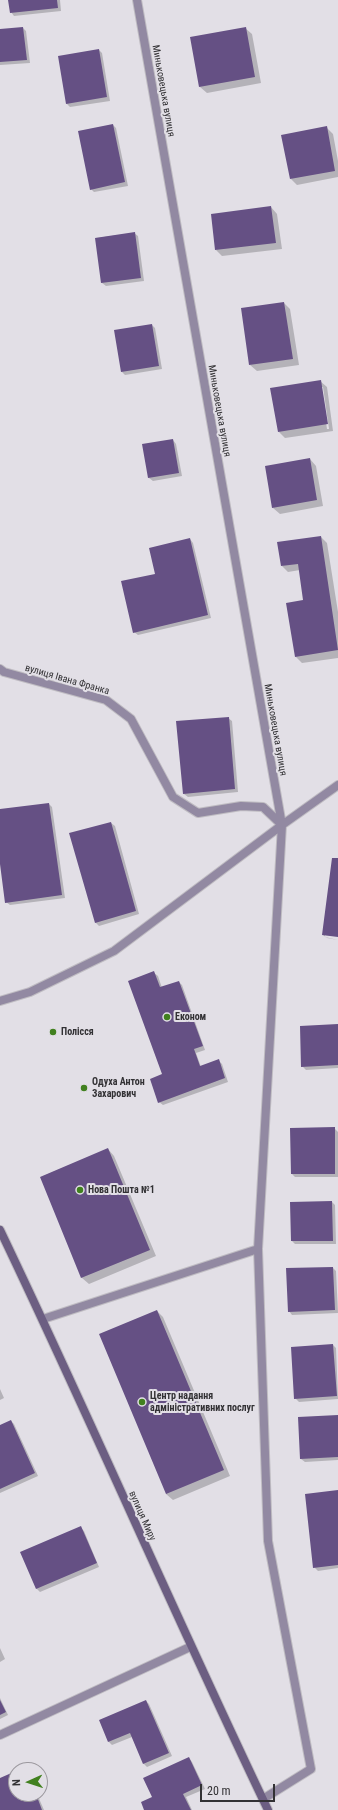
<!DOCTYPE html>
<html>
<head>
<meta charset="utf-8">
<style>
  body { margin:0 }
  #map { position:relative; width:338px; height:1810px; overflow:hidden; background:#e2dfe6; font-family:"Roboto Condensed",sans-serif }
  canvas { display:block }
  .north { position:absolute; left:8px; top:1762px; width:40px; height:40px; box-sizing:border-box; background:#e2dfe6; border:1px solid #9c999f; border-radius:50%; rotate:267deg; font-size:11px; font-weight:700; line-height:16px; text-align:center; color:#323134 }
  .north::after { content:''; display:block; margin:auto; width:14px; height:18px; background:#41801f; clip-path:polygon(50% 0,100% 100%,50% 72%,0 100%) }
  .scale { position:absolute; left:200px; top:1784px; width:75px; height:18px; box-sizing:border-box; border:2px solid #323134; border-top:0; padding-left:5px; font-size:12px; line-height:14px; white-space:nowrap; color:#323134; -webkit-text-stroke:3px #e2dfe6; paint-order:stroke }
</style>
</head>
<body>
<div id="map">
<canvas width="338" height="1810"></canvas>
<div class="north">N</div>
<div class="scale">20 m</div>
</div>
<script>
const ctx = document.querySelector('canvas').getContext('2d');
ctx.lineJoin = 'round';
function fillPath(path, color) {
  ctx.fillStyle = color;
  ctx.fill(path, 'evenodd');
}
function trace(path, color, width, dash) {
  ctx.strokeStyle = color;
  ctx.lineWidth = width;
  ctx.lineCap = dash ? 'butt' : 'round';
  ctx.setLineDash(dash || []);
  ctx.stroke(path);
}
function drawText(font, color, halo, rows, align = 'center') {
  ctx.font = font + ' "Roboto Condensed",sans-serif';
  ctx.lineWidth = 4;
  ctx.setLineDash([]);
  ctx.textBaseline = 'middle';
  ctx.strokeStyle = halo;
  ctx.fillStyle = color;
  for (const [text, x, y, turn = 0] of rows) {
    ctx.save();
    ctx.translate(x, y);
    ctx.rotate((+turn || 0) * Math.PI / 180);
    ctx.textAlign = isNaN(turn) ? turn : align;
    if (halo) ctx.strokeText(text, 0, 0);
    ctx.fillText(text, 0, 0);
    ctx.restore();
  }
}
fillPath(new Path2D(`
  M 9,0 L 60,0 L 61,11 L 14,16 L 11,12 Z
  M 23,28 L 26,31 L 30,63 L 0,65 L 0,30 Z
  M 245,28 L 252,34 L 261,83 L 207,93 L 200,87 L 191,38 Z
  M 99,50 L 102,53 L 110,101 L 70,107 L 67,104 L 59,57 Z
  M 113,125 L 116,128 L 128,186 L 94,192 L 91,189 Z
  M 326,127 L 333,134 L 338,161 L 338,177 L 297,185 L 291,179 Z
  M 271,207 L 277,214 L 282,249 L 222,256 L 216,250 Z
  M 134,233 L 138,236 L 144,281 L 106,286 L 102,283 L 96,238 Z
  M 284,303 L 290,309 L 299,365 L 257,371 L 250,365 Z
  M 152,325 L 155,328 L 162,369 L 125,375 L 122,372 Z
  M 320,381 L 327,387 L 333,431 L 285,438 L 279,432 ZM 321,387 L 323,387 L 329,429 L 327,429 Z
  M 173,440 L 176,444 L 182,476 L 153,481 L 149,478 Z
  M 310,459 L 316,466 L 323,506 L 280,514 L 273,508 Z
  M 321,537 L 327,543 L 338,612 L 338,658 L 302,663 L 296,657 L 304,601 L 300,570 L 288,572 L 282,566 Z
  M 190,539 L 193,543 L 211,618 L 138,635 L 134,632 L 156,574 Z
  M 228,718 L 232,721 L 238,792 L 188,797 L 184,794 Z
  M 49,804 L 52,807 L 65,898 L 10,905 L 6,902 L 0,856 L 0,810 Z
  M 111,823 L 115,826 L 139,914 L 99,926 L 95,922 Z
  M 338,859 L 338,936 L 325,935 L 325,937 L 338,940 L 327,938 L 323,935 Z
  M 154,973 L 158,976 L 162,988 L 179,982 L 182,985 L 205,1050 L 196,1053 L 201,1067 L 219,1061 L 222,1064 L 228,1082 L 163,1105 L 159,1102 L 163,1075 Z
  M 338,1025 L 338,1068 L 306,1070 L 302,1066 Z
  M 334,1128 L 338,1132 L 338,1177 L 295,1177 L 292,1174 L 291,1129 Z
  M 108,1149 L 114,1156 L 156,1256 L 89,1284 L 82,1278 L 41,1177 Z
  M 332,1202 L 335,1205 L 336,1244 L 295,1244 L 292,1241 Z
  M 333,1268 L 336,1271 L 338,1313 L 292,1315 L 289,1311 Z
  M 157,1311 L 163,1317 L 230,1476 L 173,1500 L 166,1494 Z
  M 333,1345 L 336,1348 L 338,1399 L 299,1402 L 295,1398 Z
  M 0,1389 L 4,1398 L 0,1400 Z
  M 338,1416 L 338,1460 L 305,1462 L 301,1459 L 299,1418 Z
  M 11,1421 L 14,1424 L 38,1476 L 0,1493 L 0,1426 Z
  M 338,1491 L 338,1568 L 318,1571 L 314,1567 Z
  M 81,1528 L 84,1531 L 99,1567 L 40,1592 L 37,1589 L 22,1553 Z
  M 0,1648 L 5,1659 L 0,1662 Z
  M 0,1698 L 8,1715 L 0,1719 Z
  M 146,1701 L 149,1704 L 172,1756 L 147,1767 L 144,1764 L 132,1737 L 112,1745 L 109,1742 L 100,1721 Z
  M 189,1758 L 192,1762 L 205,1789 L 186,1797 L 192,1810 L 145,1810 L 153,1797 Z
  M 16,1772 L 16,1794 L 37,1794 L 44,1810 L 0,1810 L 0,1779 Z`), '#0003');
fillPath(new Path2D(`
  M 8,0 L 57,0 L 58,8 L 10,13 Z
  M 23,27 L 27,60 L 0,62 L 0,29 Z
  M 246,27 L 255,77 L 199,87 L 190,37 Z
  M 99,49 L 107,97 L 66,104 L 58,56 Z
  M 113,124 L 125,182 L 90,190 L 78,131 Z
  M 327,126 L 335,171 L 290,179 L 281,135 Z
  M 271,206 L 276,243 L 215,250 L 211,214 Z
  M 135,232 L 141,278 L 101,283 L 95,238 Z
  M 284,302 L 293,359 L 249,365 L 241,308 Z
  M 152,324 L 159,366 L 121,372 L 114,330 Z
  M 321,380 L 328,424 L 278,432 L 270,388 Z
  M 173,439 L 179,473 L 148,478 L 142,444 Z
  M 310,458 L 317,500 L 272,508 L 265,466 Z
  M 321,536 L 338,650 L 295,657 L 286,603 L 303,600 L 298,564 L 281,566 L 277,542 Z
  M 190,538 L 208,615 L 133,633 L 121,581 L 155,574 L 149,548 Z
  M 229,717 L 235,789 L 183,794 L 176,721 Z
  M 49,803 L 62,895 L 5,903 L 0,864 L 0,809 Z
  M 111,822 L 136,911 L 95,923 L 69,833 Z
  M 332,858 L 338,858 L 338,937 L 322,935 Z
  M 154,971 L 160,987 L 179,981 L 203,1046 L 194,1049 L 200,1066 L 219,1059 L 225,1078 L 158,1103 L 150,1079 L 162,1074 L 128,981 Z
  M 338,1024 L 338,1065 L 301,1067 L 300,1026 Z
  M 335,1127 L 335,1174 L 291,1174 L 290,1128 Z
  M 108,1148 L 150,1250 L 81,1278 L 40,1177 Z
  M 332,1201 L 333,1241 L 291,1241 L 290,1202 Z
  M 333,1267 L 335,1310 L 288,1312 L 286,1268 Z
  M 157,1310 L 224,1470 L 166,1494 L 99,1334 Z
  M 333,1344 L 337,1396 L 294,1399 L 291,1347 Z
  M 338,1415 L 338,1457 L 300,1459 L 298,1417 Z
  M 11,1420 L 35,1473 L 0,1489 L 0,1425 Z
  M 338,1490 L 338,1565 L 313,1568 L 305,1494 Z
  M 81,1526 L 97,1563 L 36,1589 L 20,1552 Z
  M 0,1700 L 6,1712 L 0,1715 Z
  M 146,1700 L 169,1753 L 143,1764 L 130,1733 L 108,1742 L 99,1720 Z
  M 189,1757 L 202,1785 L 183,1794 L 191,1810 L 144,1810 L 141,1802 L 152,1797 L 143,1778 Z
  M 16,1771 L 16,1794 L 36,1794 L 42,1810 L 0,1810 L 0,1778 Z`), '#655084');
const street = new Path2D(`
  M 137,0 L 282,825 L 258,1249 L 268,1541 L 311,1769 L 263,1799
  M 0,669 L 4,672 L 106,700 L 131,719 L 173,797 L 198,813 L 241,806 L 263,807 L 282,825
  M 0,1001 L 30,992 L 114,951 L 282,825 L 338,785
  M 43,1319 L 258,1249
  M 0,1735 L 190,1647`);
const secondary = new Path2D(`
  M 0,1230 C 92,1422 176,1618 268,1810`);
trace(street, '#bfbcc2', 10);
trace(secondary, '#bfbcc2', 10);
trace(street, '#9289a2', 8);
trace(secondary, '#6c5e82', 8);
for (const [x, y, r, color] of [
  [167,1017,4,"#41801f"],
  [53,1032,4,"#41801f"],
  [84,1088,4,"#41801f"],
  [80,1190,4,"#41801f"],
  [142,1402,4,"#41801f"]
]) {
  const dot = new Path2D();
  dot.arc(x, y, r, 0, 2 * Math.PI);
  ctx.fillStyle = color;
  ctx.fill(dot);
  trace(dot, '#e2dfe6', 1.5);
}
drawText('10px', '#323134', '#e2dfe6', [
  ["Миньковецька вулиця",163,91,80],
  ["Миньковецька вулиця",219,411,80],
  ["вулиця Івана Франка",67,680,16],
  ["Миньковецька вулиця",275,730,80],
  ["вулиця Миру",142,1516,66]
]);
drawText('bold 10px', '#323134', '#e2dfe6', [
  ["Економ",175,1017],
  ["Полісся",61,1032],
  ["Одуха Антон",92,1082],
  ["Захарович",92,1094],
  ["Нова Пошта №1",88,1190],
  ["Центр надання",150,1396],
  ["адміністративних послуг",150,1408]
], 'left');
</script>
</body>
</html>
